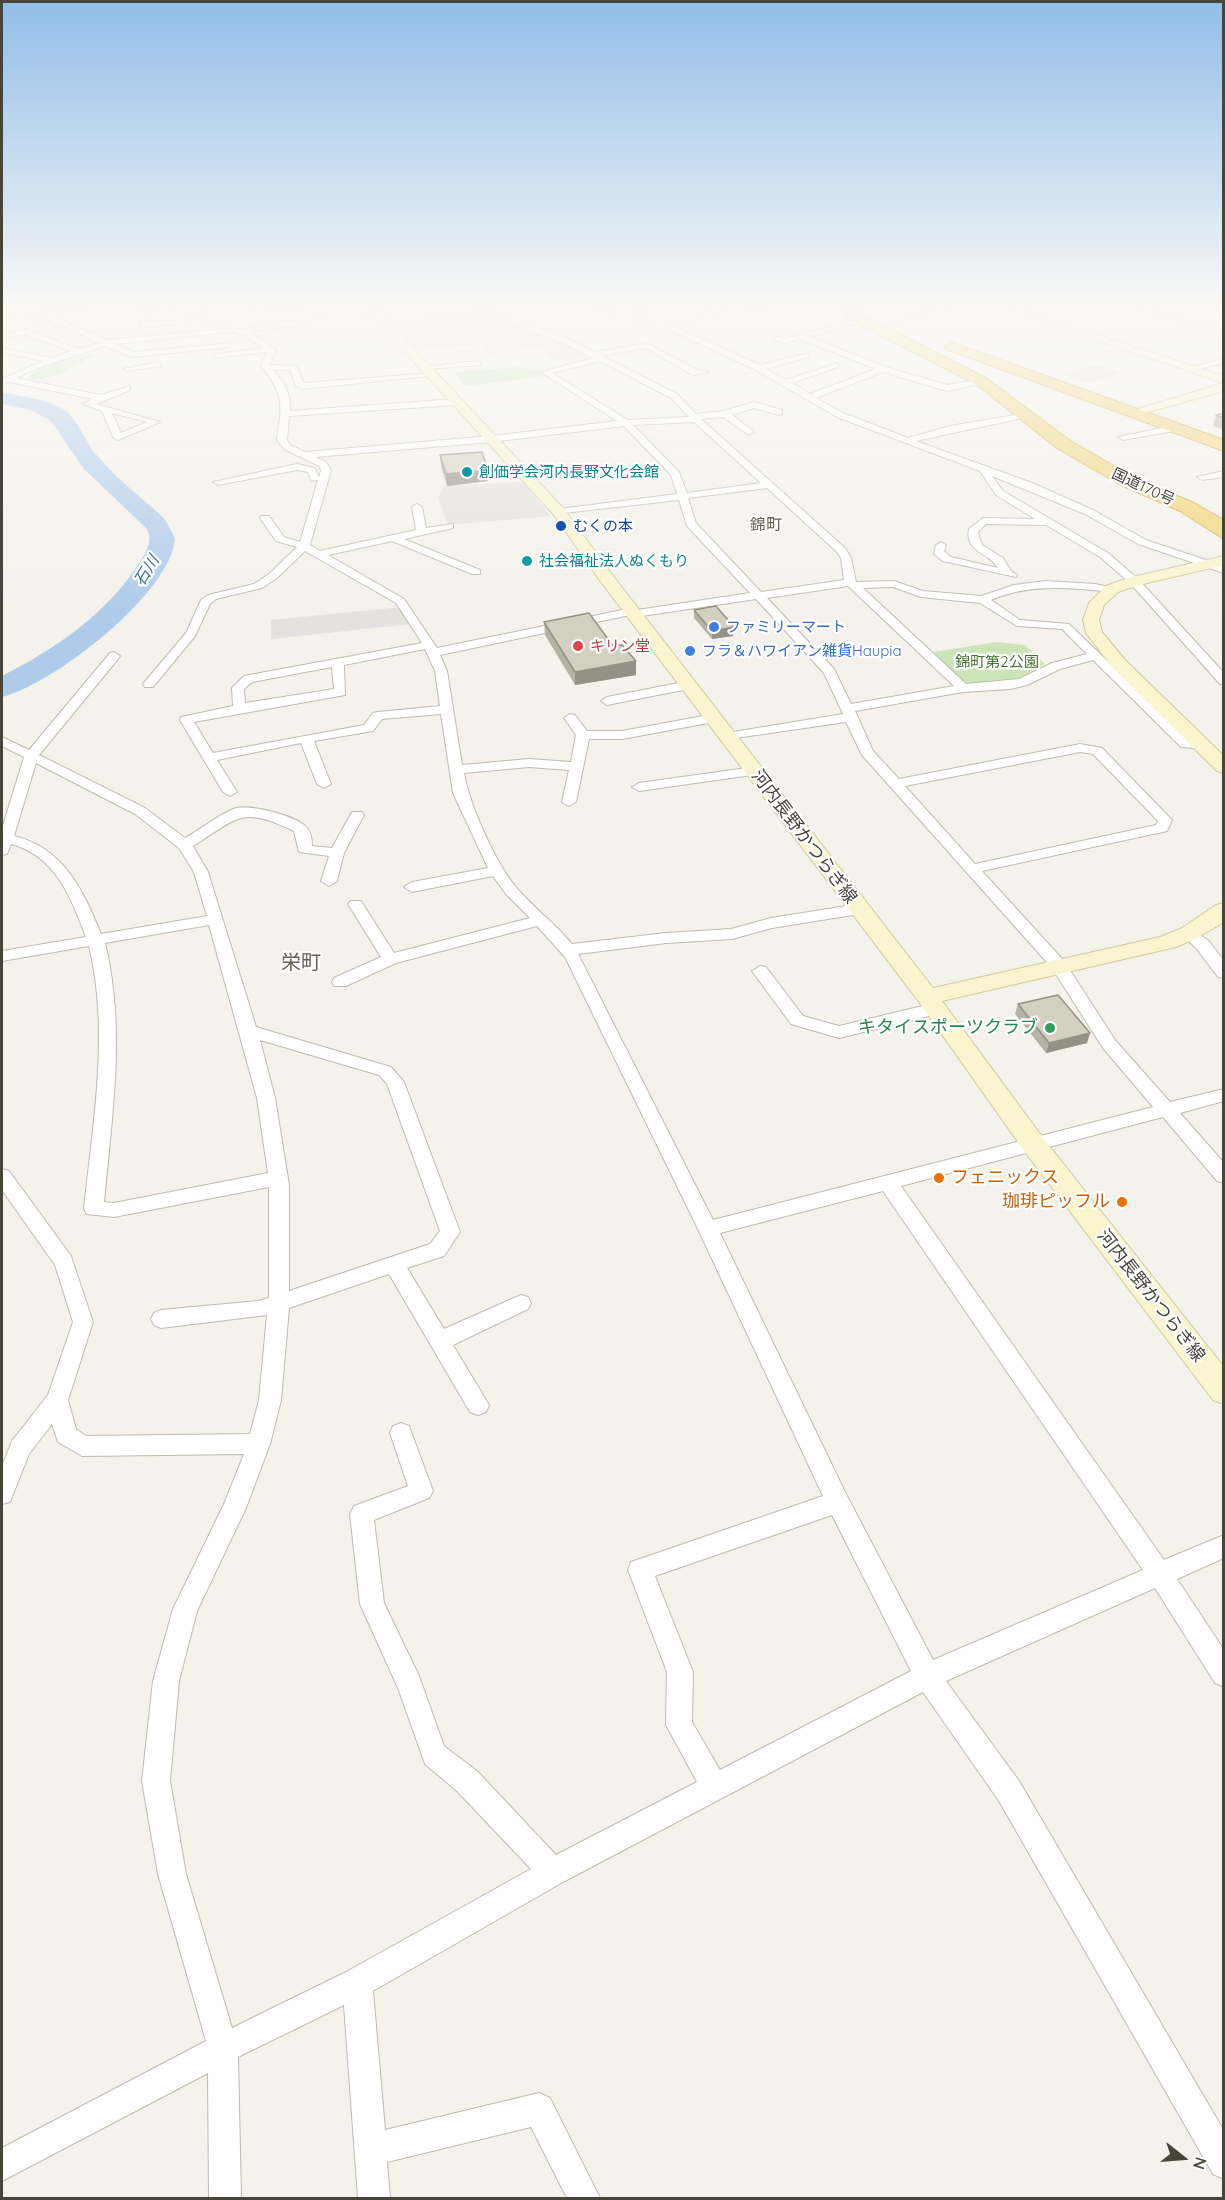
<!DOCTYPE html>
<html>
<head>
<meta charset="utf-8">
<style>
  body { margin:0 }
  #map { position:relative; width:1225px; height:2200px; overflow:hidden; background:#f4f2eb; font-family:Quicksand,sans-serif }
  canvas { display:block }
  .frame { position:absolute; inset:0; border:3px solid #474439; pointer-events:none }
  .north { position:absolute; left:1153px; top:2128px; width:60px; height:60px; -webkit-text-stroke:4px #fff; paint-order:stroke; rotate:107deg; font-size:16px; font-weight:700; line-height:24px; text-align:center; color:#474439 }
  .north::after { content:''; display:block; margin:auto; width:21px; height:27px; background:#474439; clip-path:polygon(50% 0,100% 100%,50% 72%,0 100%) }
</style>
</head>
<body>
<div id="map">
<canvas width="1225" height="2200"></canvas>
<div class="frame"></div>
<div class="north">N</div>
</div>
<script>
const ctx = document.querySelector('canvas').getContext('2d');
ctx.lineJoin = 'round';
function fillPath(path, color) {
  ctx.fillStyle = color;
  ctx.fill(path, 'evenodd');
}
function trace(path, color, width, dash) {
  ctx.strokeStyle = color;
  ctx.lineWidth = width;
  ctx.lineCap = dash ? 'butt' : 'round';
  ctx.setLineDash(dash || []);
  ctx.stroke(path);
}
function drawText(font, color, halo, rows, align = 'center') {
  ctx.font = font + ' Quicksand,"Noto Sans JP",sans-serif';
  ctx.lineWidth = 4.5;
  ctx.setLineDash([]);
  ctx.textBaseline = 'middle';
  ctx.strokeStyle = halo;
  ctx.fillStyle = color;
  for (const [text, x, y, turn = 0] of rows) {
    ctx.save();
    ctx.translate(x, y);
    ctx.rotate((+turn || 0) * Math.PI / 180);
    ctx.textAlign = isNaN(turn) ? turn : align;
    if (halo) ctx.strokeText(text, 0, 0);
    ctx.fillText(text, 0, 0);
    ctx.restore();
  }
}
fillPath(new Path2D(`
  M 86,354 L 93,356 C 74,366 49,384 26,378 L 40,368 Z
  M 520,367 L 540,371 L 545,376 L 465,386 L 455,372 Z
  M 997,642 L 1025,645 L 1045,664 L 1014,681 L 970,684 L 963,683 L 933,652 Z`), '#cbe4b8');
fillPath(new Path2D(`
  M 474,310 L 564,340 L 590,355 L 568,361 L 554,360 L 542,348 L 486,354 L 480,344 L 413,351 L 385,320 L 444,316 Z
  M 1095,365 L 1124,373 L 1086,383 L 1061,374 Z
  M 522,482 L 551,516 L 448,525 L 438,498 L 444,486 Z
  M 401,607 L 411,624 L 271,639 L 271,620 Z`), '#e3e2df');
fillPath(new Path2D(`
  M 2,392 L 46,401 L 67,411 L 78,425 L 92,450 L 117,477 L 164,518 L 175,538 C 172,593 52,685 2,697 L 2,676 C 55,649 107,614 140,562 C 146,552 154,540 146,528 L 84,469 L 51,421 L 31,410 L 2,404 Z`), '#aecbea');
const street = new Path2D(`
  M 36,306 L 44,306 L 45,312 L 105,306 L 53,316 L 107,340 L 222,329 L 208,326 L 207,323 L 141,327 L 138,312 L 163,309 L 161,306 L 169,306 L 171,311 L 145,316 L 147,322 L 206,318 L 204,306 L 212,306 L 215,323 L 242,330 L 272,323 L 371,314 L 394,306 L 405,306 C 375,328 294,322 251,332 L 276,350 L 270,365 L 296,366 L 304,383 L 433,373 L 437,375 L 303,389 L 296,386 L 290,370 L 273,370 C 284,381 291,395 290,411 L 457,399 L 461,402 L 457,405 L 289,416 L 287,440 L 290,445 L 305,452 L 491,436 L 617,421 L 541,372 L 593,358 L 561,342 L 464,306 L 475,306 L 567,338 L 595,352 L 647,343 L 697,370 L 709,372 L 693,375 L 646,348 L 602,356 L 677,394 L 696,414 L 724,411 L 754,402 L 782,410 L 782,414 L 779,415 L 754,408 L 732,415 L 752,430 L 754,432 L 749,435 L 723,417 L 701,419 L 845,548 L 851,558 L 856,582 L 894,581 L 923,591 L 981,596 L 1014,585 L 1046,581 L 1095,584 L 1118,589 L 1112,592 C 1071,588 1030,583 991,600 L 1020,620 L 1069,624 L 1190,741 L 1207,743 L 1207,749 L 1181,747 L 1093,660 L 1060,669 L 1027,685 L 1010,689 L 963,692 L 855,711 L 873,751 L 899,779 L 1080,744 L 1102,748 L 1172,820 L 1167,831 L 982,871 L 1064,961 L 1115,1040 L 1170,1102 L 1224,1089 L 1224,1101 L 1180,1113 L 1224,1163 L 1224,1183 L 1217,1181 L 1163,1117 L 901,1186 L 1164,1560 L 1224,1535 L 1224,1558 L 1177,1579 L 1224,1650 L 1224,1687 L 1215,1683 L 1155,1588 L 946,1681 L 1019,1781 L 1224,2131 L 1224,2179 L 1213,2174 L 999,1801 L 923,1692 L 563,1882 L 373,1991 L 385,2130 L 539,2093 L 550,2098 L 600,2198 L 567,2198 L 531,2127 L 387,2162 L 390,2198 L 358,2198 L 344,2005 L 238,2057 L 241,2198 L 209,2198 L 208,2073 L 2,2181 L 2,2148 L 206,2041 L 158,1874 L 142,1781 L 153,1681 L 173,1609 L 224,1504 L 244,1454 L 82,1456 L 58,1442 L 52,1424 L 29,1454 L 10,1502 L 2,1504 L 2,1466 L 12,1441 L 48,1395 L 73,1322 L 55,1265 L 2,1190 L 2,1169 L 9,1171 L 71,1256 L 93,1322 L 68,1400 L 76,1429 L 86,1436 L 250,1434 L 259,1400 L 267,1315 L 161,1328 L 154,1325 L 151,1319 L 154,1313 L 161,1310 L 258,1301 L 269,1298 L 269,1187 L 114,1217 L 87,1214 L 84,1209 C 93,1122 110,1032 89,946 L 2,961 L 2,951 L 86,937 C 71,898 56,856 11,844 L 7,854 L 2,855 L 2,829 L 24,757 L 2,746 L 2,737 L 29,750 L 110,653 L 114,652 L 120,656 L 118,659 L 39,755 L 145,808 L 185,838 C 201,829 217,816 233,809 C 248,803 292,815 304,825 C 311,830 312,838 312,846 L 332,848 L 352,812 L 362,812 L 364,815 L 344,853 L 337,881 L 329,886 L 321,881 L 329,856 L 299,852 L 294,831 C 240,806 240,817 193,846 L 208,872 L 256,1027 L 391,1067 L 404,1082 L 460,1232 L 444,1256 L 407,1268 L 444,1329 L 521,1295 L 528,1297 L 531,1303 L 528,1309 L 453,1345 L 489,1405 L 486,1412 L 478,1415 L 470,1412 L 389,1274 L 289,1308 L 281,1400 L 270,1444 L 246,1508 L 197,1611 L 179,1681 L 170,1781 L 186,1874 L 232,2028 L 346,1972 L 531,1869 L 457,1791 L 425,1764 L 398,1688 L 360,1604 L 350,1514 L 354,1506 L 408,1486 L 390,1433 L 393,1426 L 401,1423 L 409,1426 L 433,1491 L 429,1498 L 374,1520 L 384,1603 L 419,1676 L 444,1746 L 477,1771 L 556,1855 L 697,1782 L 666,1725 L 667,1672 L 628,1570 L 631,1562 L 823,1496 L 698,1229 L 565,957 L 537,926 L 396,963 L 346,986 L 334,986 L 332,982 L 334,978 L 381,957 L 348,904 L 351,901 L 361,901 L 394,953 L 530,918 L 506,894 L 493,876 L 412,892 L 404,887 L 412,882 L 488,868 L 453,793 L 441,714 L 382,719 L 373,731 L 314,741 L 331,784 L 324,788 L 317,784 L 301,743 L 217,760 L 237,792 L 230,796 L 223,792 L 180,720 L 181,717 L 233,706 L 232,688 L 244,676 L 422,643 L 396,603 L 305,551 L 277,578 L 262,588 L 216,599 L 210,604 L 195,636 L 153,687 L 145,687 L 143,684 L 186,633 L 201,600 L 208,595 L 254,584 L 269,574 L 297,547 L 276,541 L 260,518 L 261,516 L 269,516 L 284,537 L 300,542 L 318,480 L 311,481 L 308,472 L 297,470 L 218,485 L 213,482 L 297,464 L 315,468 L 319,478 L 321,470 L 319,466 L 284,449 L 277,440 C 282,403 285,396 261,366 L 267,352 L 213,358 L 216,354 L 263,348 L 246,336 L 231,332 L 115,344 L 133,352 L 233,343 L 230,347 L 132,357 L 105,346 L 35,369 L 16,378 L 101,395 L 130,386 L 130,390 L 96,404 L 160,422 L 118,440 L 113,437 L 102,411 L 83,404 L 93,399 L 9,382 L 2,384 L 2,379 L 43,361 L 2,352 L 2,348 L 51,358 L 71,351 L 23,334 L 2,339 L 2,335 L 54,322 L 43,317 L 2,323 L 2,319 L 38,313 ZM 61,325 L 99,343 L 80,349 L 31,332 ZM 600,361 L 671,398 L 689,417 L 628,420 L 552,373 ZM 112,413 L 147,422 L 121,433 ZM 694,422 L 761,483 L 687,493 L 679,472 L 633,425 ZM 624,426 L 671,475 L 677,494 L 559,509 L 555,510 L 555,514 L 679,500 L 687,526 L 750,593 L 637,610 L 632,608 L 437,648 L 404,599 L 328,555 L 392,541 L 472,574 L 480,574 L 480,570 L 404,539 L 453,528 L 453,524 L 426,528 L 422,507 L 417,504 L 412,507 L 416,530 L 320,551 L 310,545 L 331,470 L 326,462 L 315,457 L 491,442 ZM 767,488 L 837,552 L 841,558 L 844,580 L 761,592 L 696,523 L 688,498 ZM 848,586 L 954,686 L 851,704 L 834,669 L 767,598 ZM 893,587 L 921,597 L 980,603 L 1017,626 L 1062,629 L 1087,654 L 1052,663 L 1019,679 L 966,684 L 863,588 ZM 756,599 L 824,673 L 843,714 L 727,733 L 722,734 L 722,740 L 846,722 L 862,755 L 1052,968 L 1103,1048 L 1153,1107 L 713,1220 L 578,954 L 666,943 L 732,939 L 772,928 L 859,914 L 867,909 L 859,904 L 771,918 L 731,929 L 666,933 L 572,944 C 555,923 533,908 516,887 C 496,864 469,804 464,773 L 529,767 L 569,770 L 562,802 L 569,806 L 576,802 L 589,739 L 622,739 L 714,722 L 720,718 L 714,714 L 622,731 L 587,731 L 575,715 L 570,714 L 564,718 L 576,735 L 571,762 L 529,759 L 462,765 L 447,671 L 440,655 L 630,615 L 635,617 ZM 425,649 L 435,671 L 440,706 L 378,712 L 373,713 L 364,725 L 213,753 L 194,722 L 345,695 L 344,665 ZM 332,667 L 334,689 L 245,703 L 244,689 L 252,682 ZM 1080,752 L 1093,754 L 1158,821 L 1156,825 L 975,864 L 905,786 ZM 36,763 L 135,814 L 179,848 L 194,872 L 207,916 L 101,934 C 83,890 64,848 14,836 ZM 209,925 L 257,1098 L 268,1173 L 114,1203 L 104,1202 C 112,1116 126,1028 105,943 ZM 260,1040 L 379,1075 L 387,1084 L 440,1231 L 430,1244 L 289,1291 L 289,1185 L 275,1098 ZM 883,1191 L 1143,1570 L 933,1660 L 846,1494 L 720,1233 ZM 832,1515 L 911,1671 L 720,1770 L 692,1722 L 693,1672 L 655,1576 Z
  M 254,306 L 262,306 L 262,310 L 350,306 L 259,314 L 255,312 Z
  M 570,306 L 582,306 L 653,322 L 621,306 L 631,306 L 671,325 L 717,314 L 698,306 L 709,306 L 728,312 L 728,316 L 678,328 L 760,365 L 809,353 L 809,357 L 766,369 L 786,380 L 838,363 L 838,367 L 792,383 L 810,394 L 876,369 L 800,339 L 785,343 L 773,339 L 777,337 L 785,339 L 860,318 L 863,322 L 809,337 L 886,367 L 947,385 L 984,379 L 984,383 L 947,391 L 883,372 L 816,398 L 843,413 L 908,438 L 950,426 L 1027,413 L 1027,417 L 916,441 L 1032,483 L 1093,510 L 1146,540 L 1224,566 L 1224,573 L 1138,544 L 1085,514 L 992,476 L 1003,491 L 1108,553 L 1138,579 L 1224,673 L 1224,685 L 1220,684 L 1130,583 L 1100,557 L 1046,525 L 986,524 L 978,532 L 982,545 L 1003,558 L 1011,571 L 1017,575 L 1016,577 L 943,561 L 934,554 L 936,545 L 941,542 L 946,545 L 944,551 L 951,557 L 998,568 C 990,553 964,552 969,529 L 983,518 L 1035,519 L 996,495 L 980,471 L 837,417 L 756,370 L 668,329 L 626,322 Z
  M 1224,358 L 1224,363 L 1191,371 L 1187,369 Z
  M 479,361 L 482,365 L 425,369 L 421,367 Z
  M 159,362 L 162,366 L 127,371 L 123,369 Z
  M 1177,425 L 1180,426 L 1180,430 L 1123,440 L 1118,437 Z
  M 1224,471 L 1224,477 L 1202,480 L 1197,477 Z
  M 689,681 L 693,682 L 693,688 L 607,705 L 601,701 L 607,697 Z
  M 754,767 L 759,768 L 759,774 L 639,791 L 632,787 L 639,783 Z
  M 1188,928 L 1208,940 L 1224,961 L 1224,978 L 1218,977 L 1196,948 L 1180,933 L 1182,930 Z
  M 760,966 L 766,967 L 803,1016 L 839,1026 L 935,1003 L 943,1009 L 941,1013 L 839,1038 L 791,1024 L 752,971 Z`);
const secondary = new Path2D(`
  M 353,306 L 365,306 L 388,321 L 564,509 L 610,572 L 933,988 L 1160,937 L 1182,928 L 1216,905 L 1224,903 L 1224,922 L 1197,938 L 1176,947 L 942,1001 L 1043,1138 L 1224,1367 L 1224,1404 L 1213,1400 L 1025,1152 L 919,1002 L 598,578 L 554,515 L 380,325 Z
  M 948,306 L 965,306 L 889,326 L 884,323 Z
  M 996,306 L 1011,306 L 1224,376 L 1224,383 Z
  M 1122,306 L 1138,306 L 1224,330 L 1224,337 Z
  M 1220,384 L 1224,384 L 1224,391 L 1134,416 L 1128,412 Z
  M 1224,556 L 1224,565 L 1139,585 L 1118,592 L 1104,605 L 1099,620 L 1102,632 L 1125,660 L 1224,756 L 1224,773 L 1217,771 L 1113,668 L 1086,633 L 1083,620 L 1089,603 L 1106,586 L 1128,578 Z`);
const highway = new Path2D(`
  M 852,306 L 857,307 L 858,313 L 986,378 L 1069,440 L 1131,476 L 1194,503 L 1222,519 L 1224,539 L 1180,511 L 1119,484 L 1057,448 L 976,384 L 846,318 L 845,310 Z
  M 951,342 L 1224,440 L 1224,451 L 946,349 L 944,346 Z`);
trace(street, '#bfbbae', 2);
trace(secondary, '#cfc89f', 2);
trace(highway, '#cfad49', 2);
fillPath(street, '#fff');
fillPath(secondary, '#faf4cf');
fillPath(highway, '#f1d679');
fillPath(new Path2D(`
  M 735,306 L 787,306 L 751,312 Z
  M 1224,413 L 1224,430 L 1213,426 L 1216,415 Z
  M 440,455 L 488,470 L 488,481 L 447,486 L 441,467 Z
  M 694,610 L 733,636 L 712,639 L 694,618 Z
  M 544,622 L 613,646 L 636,661 L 636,675 L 575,685 L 545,635 Z
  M 1018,1004 L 1087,1043 L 1046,1053 L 1015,1014 Z`), '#b7b2a6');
fillPath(new Path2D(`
  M 752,306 L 787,306 L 751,312 Z
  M 488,470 L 488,481 L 447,486 L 446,474 Z
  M 734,627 L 733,636 L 712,639 L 712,631 Z
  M 636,661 L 636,675 L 575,685 L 575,672 Z
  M 1090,1033 L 1087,1043 L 1046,1053 L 1049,1043 Z`), '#959187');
const building = new Path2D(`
  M 1224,413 L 1224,418 L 1216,415 Z
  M 482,452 L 488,470 L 446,474 L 440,455 Z
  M 716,606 L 734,627 L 712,631 L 694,610 Z
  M 589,613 L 613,646 L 622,645 L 636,661 L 575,672 L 544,622 Z
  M 1058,995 L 1090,1033 L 1049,1043 L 1018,1004 Z`);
fillPath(building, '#d5cfc1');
trace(building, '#959187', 1.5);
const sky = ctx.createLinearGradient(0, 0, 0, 614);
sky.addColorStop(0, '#91bde9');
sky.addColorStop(0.5, '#faf9f6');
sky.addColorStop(1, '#faf9f600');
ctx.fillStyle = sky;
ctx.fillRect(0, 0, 1225, 614);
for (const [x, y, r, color] of [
  [467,472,6,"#0f9aa8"],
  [561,526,6,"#1a4fb4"],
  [527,561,6,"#0f9aa8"],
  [714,627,6,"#3f7fe0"],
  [578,646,6,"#e0444e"],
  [690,651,6,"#3f7fe0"],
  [1050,1028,6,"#2e9e5b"],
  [939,1178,6,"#e8710a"],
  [1122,1202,6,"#e8710a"]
]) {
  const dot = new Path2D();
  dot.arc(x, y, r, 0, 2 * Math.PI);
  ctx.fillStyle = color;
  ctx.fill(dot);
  trace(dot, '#fff', 2);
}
drawText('15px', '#0d838f', '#fff', [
  ["創価学会河内長野文化会館",479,472],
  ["社会福祉法人ぬくもり",539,561]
], 'left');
drawText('15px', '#474439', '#fff', [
  ["国道170号",1143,487,25]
]);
drawText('15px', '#164399', '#fff', [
  ["むくの本",573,526]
], 'left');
drawText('15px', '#366cbe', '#fff', [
  ["ファミリーマート",726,627],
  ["フラ＆ハワイアン雑貨Haupia",702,651]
], 'left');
drawText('15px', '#be3a42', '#fff', [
  ["キリン堂",590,646]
], 'left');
drawText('15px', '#437431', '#fff', [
  ["錦町第2公園",997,662]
]);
drawText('16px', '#696252', '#fff', [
  ["錦町",766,525]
]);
drawText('italic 16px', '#3c6faa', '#fff', [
  ["石川",147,571,-58]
]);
drawText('18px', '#474439', '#fff', [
  ["河内長野かつらぎ線",804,837,53],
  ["河内長野かつらぎ線",1151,1296,52]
]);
drawText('18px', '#27864d', '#fff', [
  ["キタイスポーツクラブ",1038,1028]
], 'right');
drawText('18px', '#c56008', '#fff', [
  ["フェニックス",951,1178],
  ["珈琲ピッフル",1110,1202,"right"]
], 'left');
drawText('20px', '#696252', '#fff', [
  ["栄町",301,963]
]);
</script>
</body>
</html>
